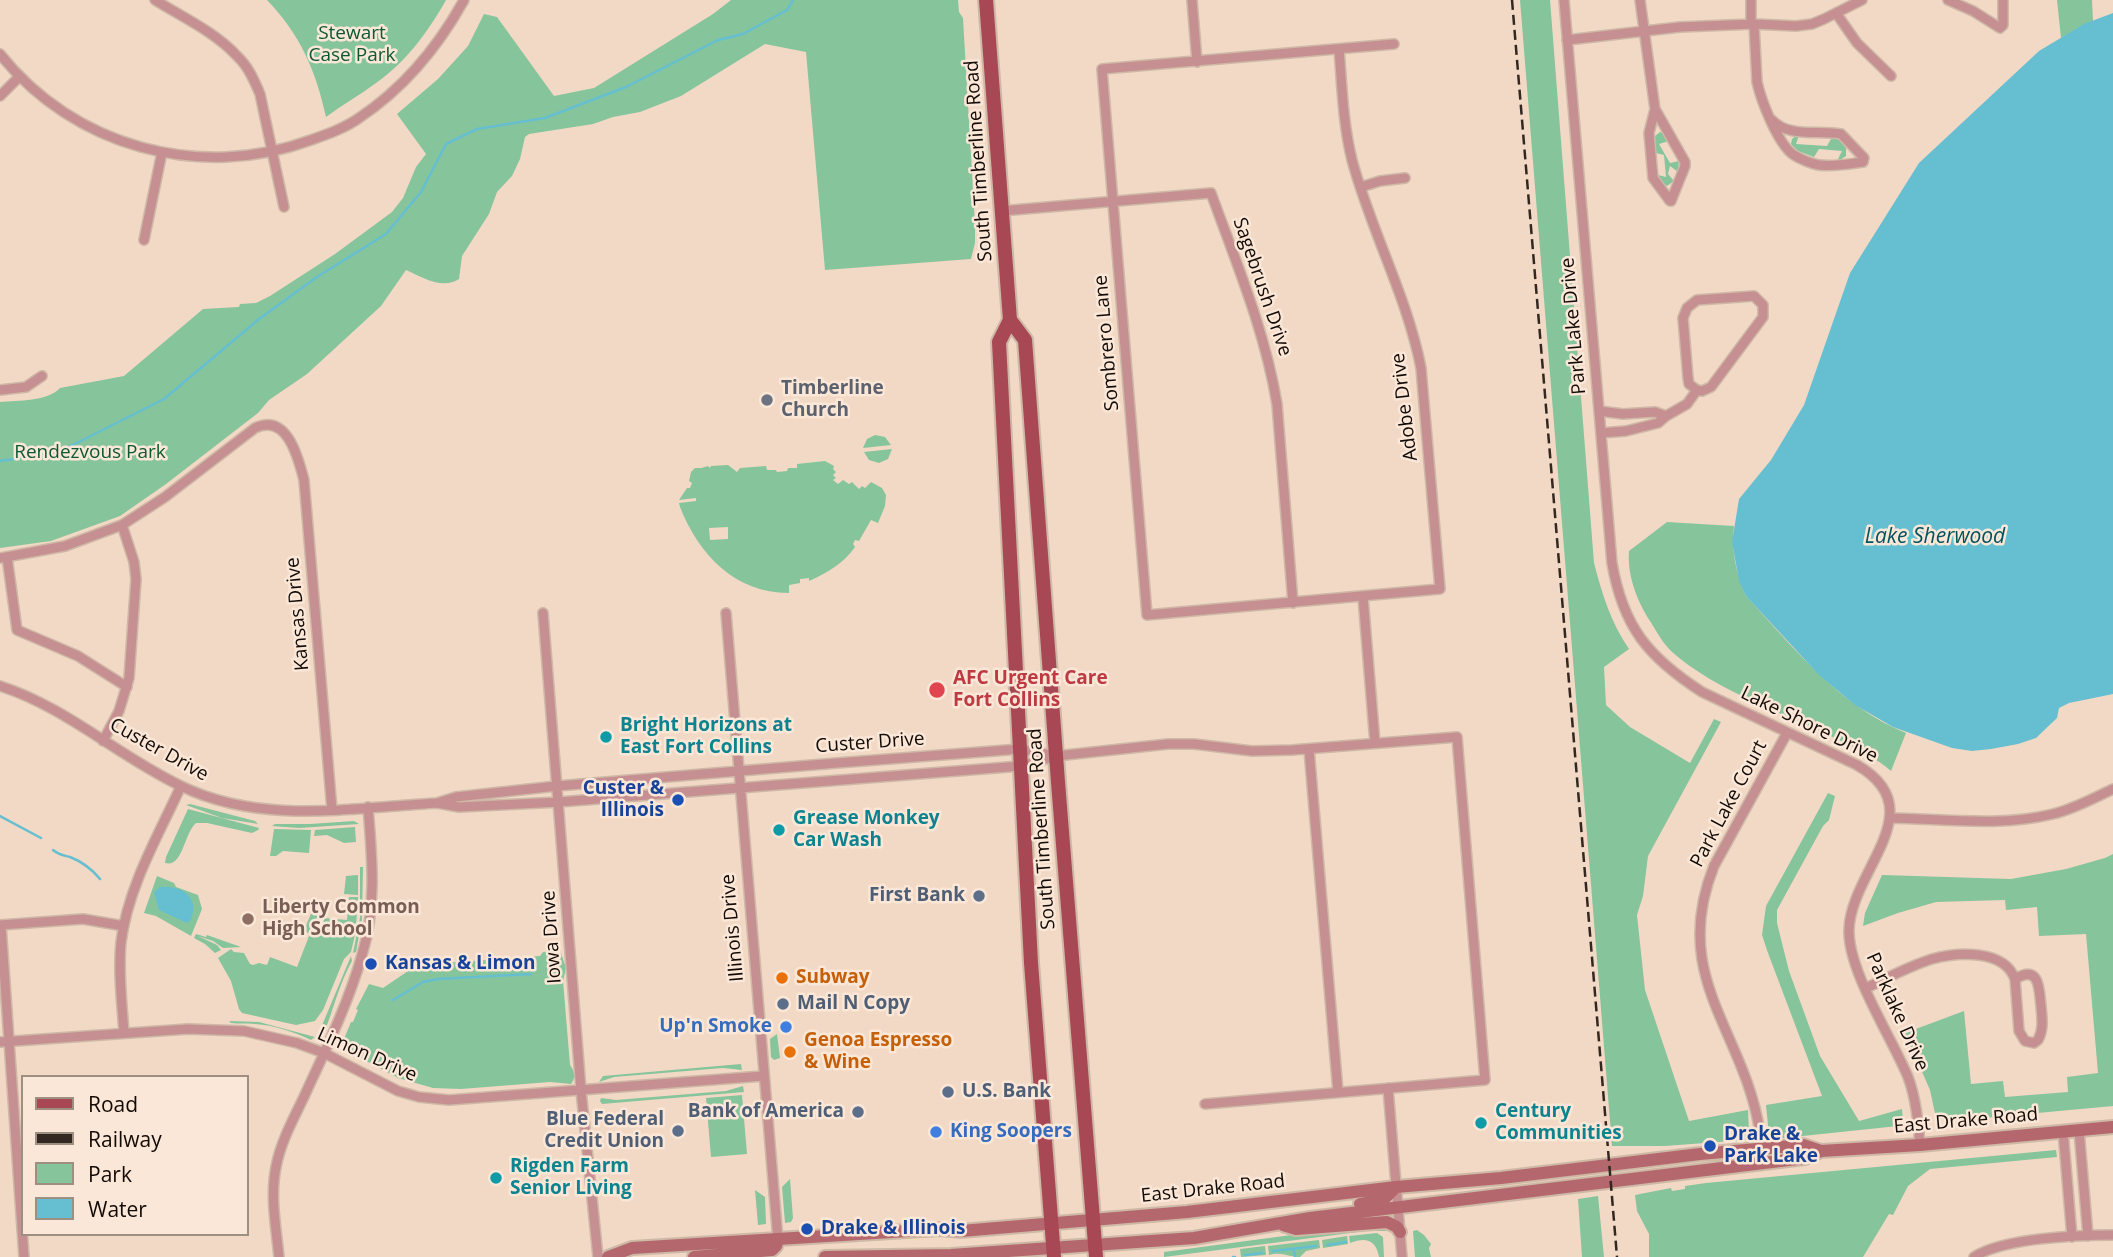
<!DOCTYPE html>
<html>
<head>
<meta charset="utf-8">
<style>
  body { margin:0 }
  #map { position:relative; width:2113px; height:1257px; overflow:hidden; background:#f2d9c5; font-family:"Open Sans",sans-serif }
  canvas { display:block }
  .legend { position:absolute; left:21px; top:1075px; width:228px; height:161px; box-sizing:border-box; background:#fbe7d7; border:2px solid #9e8f83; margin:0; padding:9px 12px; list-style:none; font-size:21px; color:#120a05 }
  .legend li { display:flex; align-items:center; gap:14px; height:35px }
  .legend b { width:35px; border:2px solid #9e8f83 }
</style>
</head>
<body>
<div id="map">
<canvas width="2113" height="1257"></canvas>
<ul class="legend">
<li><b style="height:9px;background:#a84854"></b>Road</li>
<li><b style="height:9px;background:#332821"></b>Railway</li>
<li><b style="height:19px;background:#86c49c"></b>Park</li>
<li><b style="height:19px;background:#66bfd1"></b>Water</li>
</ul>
</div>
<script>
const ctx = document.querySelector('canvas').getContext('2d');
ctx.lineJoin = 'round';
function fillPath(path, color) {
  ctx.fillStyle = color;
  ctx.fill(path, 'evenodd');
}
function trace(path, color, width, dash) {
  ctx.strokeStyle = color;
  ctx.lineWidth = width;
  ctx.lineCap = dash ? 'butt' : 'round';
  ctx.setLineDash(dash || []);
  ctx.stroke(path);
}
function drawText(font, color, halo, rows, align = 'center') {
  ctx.font = font + ' "Open Sans",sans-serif';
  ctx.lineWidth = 5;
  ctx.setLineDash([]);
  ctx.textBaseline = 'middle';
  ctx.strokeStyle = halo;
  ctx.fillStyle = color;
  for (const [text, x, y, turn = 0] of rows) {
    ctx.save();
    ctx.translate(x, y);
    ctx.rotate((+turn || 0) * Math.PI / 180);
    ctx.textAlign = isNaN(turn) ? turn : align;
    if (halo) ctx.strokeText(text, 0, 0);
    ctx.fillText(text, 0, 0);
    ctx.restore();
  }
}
fillPath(new Path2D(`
  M 267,0 L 446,0 C 428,32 406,62 376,83 C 360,95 342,105 326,117 C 316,71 300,34 267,0 Z
  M 731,0 L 958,0 L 959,12 L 963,18 L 975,225 L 975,243 L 971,259 L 825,270 L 806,52 L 765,44 L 681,96 L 640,112 L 613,117 L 593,124 L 529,134 L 525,137 L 520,159 L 512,176 L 497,192 L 489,214 L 462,256 L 459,279 C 442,290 422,277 406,270 L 381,306 L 307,374 L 269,400 L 258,413 L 166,484 L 120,516 L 51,541 L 0,548 L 0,402 C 19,400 47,402 60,388 L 124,376 L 203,309 L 239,307 L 240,304 L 256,303 L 270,296 L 335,254 L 392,212 L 403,198 L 416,167 L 426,154 L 397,114 L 438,79 L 468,46 L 484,14 L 497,17 L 554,96 L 594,88 L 713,14 Z
  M 1520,0 L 1550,0 L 1594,563 C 1602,594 1611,623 1629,649 L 1604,667 L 1606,705 L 1630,727 L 1690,763 L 1714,719 L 1721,722 L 1648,856 L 1643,896 L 1637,915 L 1645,990 L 1689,1121 L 1748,1110 L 1749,1136 L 1745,1140 L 1665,1146 L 1612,1146 Z
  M 2057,0 L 2092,0 L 2093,21 L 2061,38 Z
  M 1660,132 L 1665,134 L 1669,141 L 1659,144 L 1670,163 L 1679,161 L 1678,172 L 1670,166 L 1668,174 L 1674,181 L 1667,186 L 1658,180 L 1658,175 L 1666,177 L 1664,155 L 1656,153 L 1655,136 Z
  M 1797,135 L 1799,135 L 1796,144 L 1827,146 L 1832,137 L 1839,139 L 1846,148 L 1846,156 L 1840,160 L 1838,159 L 1842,151 L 1819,149 L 1814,157 L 1798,151 L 1791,144 L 1792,139 Z
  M 875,435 L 885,437 L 891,445 L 863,448 L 867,439 Z
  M 892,449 L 888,459 L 879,463 L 869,460 L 864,452 Z
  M 825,461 L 834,466 L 833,469 L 836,472 L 833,475 L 836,478 L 833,480 L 838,484 L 843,480 L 849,484 L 852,482 L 859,489 L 862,486 L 865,488 L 871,482 L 882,488 L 886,495 L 885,506 L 878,523 L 871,520 L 859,541 L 855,540 L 853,544 L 855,547 C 844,563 827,573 809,581 L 809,578 L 800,579 L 800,583 L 789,585 L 789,593 C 735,593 699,555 680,507 L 679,503 L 696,501 L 696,498 L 679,500 L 687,488 L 690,488 L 692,483 L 689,481 L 691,472 L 695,468 L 701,468 L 708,466 L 710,468 L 711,466 L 728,465 L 737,472 L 740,468 L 766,466 L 767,470 L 776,470 L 777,472 L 787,471 L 788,468 L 797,468 L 797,464 ZM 728,527 L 728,539 L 710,540 L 709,528 Z
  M 1667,522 L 1734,526 C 1731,550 1736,574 1746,596 C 1794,648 1839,706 1906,733 L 1891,771 C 1876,758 1859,750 1841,741 C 1787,714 1715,691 1671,651 C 1662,642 1657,632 1650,621 C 1637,601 1627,575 1629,551 Z
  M 1828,793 L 1835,796 L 1829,820 L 1823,826 L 1777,910 L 1777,923 L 1789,971 L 1820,1056 L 1859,1121 L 1902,1109 L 1903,1121 L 1898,1126 L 1774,1139 L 1769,1135 L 1766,1105 L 1822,1096 L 1768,953 L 1762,935 L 1766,906 Z
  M 190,804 L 255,821 L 258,824 L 222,818 L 186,805 Z
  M 188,809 L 259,828 L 258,830 L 252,833 L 207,823 L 196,823 C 184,833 183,868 165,863 L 166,857 Z
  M 354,821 L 359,824 L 299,828 L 272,826 L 275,824 L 310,824 Z
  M 355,827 L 356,842 L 344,843 L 327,835 L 314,836 L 315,830 Z
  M 274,829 L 311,830 L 309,853 L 283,851 L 276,856 L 270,856 Z
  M 2113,854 L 2113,1106 L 1962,1120 L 1936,1118 L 1930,1090 L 1905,1033 L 1964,1011 L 1971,1084 L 2003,1081 L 2005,1097 L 2068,1092 L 2067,1077 L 2098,1073 L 2086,934 L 2039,936 L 2037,907 L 2006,910 L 2005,900 L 1936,902 L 1898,913 L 1863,926 L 1865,913 L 1882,875 L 2011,879 L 2066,869 L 2105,858 Z
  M 360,867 L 363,867 L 362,919 L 356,952 L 353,953 L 360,918 Z
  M 358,875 L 358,895 L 344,894 L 346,876 Z
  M 157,876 L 174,883 L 176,887 L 198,895 L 202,909 L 191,936 L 156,916 L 144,913 Z
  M 349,897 L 358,897 L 356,926 L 349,926 L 340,930 L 323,926 L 324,918 L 347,920 Z
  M 312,911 L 319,912 L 318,916 L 321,916 L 320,926 L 313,927 L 308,933 L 304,931 Z
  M 319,928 L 329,929 L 340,933 L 350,929 L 356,930 L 351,952 L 344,959 L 323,1010 L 315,1021 L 296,1025 L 242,1013 L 239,1009 L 231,981 L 218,958 L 231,949 L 234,952 L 244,953 L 250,964 L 253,965 L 259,963 L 267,965 L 270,957 L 297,967 L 311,931 Z
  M 196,934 L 206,937 L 207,935 L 241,947 L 223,948 L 213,941 L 198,936 L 217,945 L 221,950 L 215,953 L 205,944 L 194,938 Z
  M 556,951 L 556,954 L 561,953 L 566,968 L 563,981 L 570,1065 C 575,1072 576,1077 571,1084 L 550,1082 L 461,1089 L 433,1088 L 398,1078 L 357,1056 L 348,1055 L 348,1051 L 345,1051 L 341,1046 L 351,1022 L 353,1022 L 358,1010 L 356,1009 L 369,984 L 383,988 L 417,965 L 540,956 L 543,952 Z
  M 351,956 L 352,961 C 339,984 333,1011 323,1036 L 318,1035 Z
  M 229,1021 L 259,1022 L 315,1037 L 311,1040 C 294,1032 274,1025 255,1024 C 247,1023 239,1024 231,1023 Z
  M 777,1034 L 780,1058 L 774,1060 L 771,1057 L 770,1039 Z
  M 741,1064 L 742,1070 L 723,1068 L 614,1077 L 599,1082 L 603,1076 Z
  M 743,1086 L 744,1092 L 602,1104 L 600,1101 L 601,1098 L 616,1100 L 726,1091 Z
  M 742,1095 L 747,1154 L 711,1157 L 706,1098 Z
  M 2056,1150 L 2057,1157 L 1930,1169 L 1908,1186 L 1893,1215 L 1889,1214 L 1863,1257 L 1649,1257 L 1649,1234 L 1637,1211 L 1635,1195 L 1671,1188 L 1672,1191 L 1685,1189 L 1685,1186 L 1706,1183 Z
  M 790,1179 L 793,1218 L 791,1222 L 785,1223 L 782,1187 Z
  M 755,1190 L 765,1197 L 766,1224 L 758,1225 Z
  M 1598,1196 L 1604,1257 L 1582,1257 L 1578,1199 Z
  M 1359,1226 L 1366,1230 L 1366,1226 L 1385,1228 L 1387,1231 L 1366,1231 L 1164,1257 L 1164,1252 Z
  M 1417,1230 L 1424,1235 L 1431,1244 L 1429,1248 L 1431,1257 L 1415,1257 L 1413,1231 Z
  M 1377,1233 L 1383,1237 L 1384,1257 L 1379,1257 C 1376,1239 1365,1237 1350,1243 L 1349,1236 Z
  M 1347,1236 L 1348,1244 L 1323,1248 L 1322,1240 Z
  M 1319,1240 L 1320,1248 L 1306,1251 L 1300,1257 C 1289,1257 1281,1251 1269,1255 L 1268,1246 Z
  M 1265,1246 L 1266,1255 L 1241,1257 L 1240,1249 Z`), '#86c49c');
fillPath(new Path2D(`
  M 2113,13 L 2113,694 L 2069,703 L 2059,708 L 2057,718 L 2036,738 L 2018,744 L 1991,749 L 1972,751 L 1952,748 L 1893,727 L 1855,705 L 1819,675 L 1746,596 L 1739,581 L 1732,542 L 1739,499 L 1771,460 L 1804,405 L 1850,273 L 1919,163 L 2039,51 L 2084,24 Z
  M 160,887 C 182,885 200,897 191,920 L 187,923 L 159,910 L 154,892 Z`), '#66bfd1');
trace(new Path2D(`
  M 0,461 L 57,453 L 164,399 L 259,319 L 317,277 L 386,234 L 421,192 L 446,144 L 477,129 L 545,118 L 626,87 L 718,40 L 743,34 L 787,10 L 793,0
  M 0,816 L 41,838
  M 53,850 C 59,855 62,855 70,857 C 81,861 93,870 100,879
  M 393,1000 L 423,982 L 438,979 L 531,974
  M 1327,1245 L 1346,1242
  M 1291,1249 L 1316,1246
  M 1273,1251 L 1291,1249 L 1294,1249 L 1295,1257
  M 1245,1255 L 1262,1253
  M 1233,1257 L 1235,1257`), '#66bfd1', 2.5);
const minor = new Path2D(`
  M 155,0 C 182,17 215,32 237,56 C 248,66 254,80 260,94 L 284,207
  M 1192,0 L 1197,62
  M 1564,0 L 1612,563 C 1623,627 1648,657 1702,692 L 1857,765 C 1935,810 1850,871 1849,930 C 1848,971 1891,1036 1908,1077 C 1916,1098 1918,1122 1920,1145
  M 1640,0 L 1655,109 L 1685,162 L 1685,166 L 1671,201 L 1670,201 L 1653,178 L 1649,133 L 1655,109
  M 1751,0 L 1751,21 L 1754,24 L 1757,82 C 1761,100 1778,145 1794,155 C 1800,159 1812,164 1819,165 C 1833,167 1849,164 1863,162 L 1864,158 L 1841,134 C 1818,130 1789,138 1772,120
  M 1948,0 L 1973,11 L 2000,28 L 2003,25 L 2003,0
  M 1836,13 L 1857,43 L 1891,76
  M 1567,40 L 1680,27 L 1754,24 L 1796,26 L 1812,24 L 1824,19 L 1862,0
  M 1339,49 C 1342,86 1343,124 1352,160 C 1371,231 1407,296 1421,368 L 1440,589 L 1147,615 L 1102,69 L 1394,44
  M 0,54 C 74,147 200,181 311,140 C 328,134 345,128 359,118 C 404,88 438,47 464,0
  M 0,96 L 19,77
  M 1361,187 L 1380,181 L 1405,178
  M 1001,211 L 1211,193 C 1236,262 1265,331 1277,404 L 1293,603
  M 144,240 L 162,152
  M 0,390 L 26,387 L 42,376
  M 1599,411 L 1623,414 L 1655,412 L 1666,416
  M 1601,433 L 1626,431 L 1658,423 L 1666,416 L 1687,404 L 1697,390 L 1702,391 L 1711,387 L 1763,317 L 1763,305 L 1754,296 L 1697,300 L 1687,308 L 1683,318 L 1688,378 L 1689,384 L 1697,390
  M 7,557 L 17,630 L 78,656 L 127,687
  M 0,558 L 65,546 L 122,525 L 165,497 L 255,428 C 287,413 298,457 304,480 L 332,810
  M 1363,597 L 1375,743
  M 543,613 L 581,1090 L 598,1257
  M 726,613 L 778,1240
  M 0,686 C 66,707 118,756 181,786 C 261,825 351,808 437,803 L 456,797 L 557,786 L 837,763 L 1020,749 L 1051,755
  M 103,741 L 119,711 L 129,678 L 136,579 L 134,562 L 122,525
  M 1309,749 L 1338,1092
  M 437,803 L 459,807 L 559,802 L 1021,766 L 1056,756 L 1168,744 L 1194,744 L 1252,751 L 1292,750 L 1457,737 L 1485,1080 L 1205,1104
  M 1890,818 C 1944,819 2000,827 2053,814 C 2074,809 2094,798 2113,789
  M 0,925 L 83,919 L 124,926
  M 1,925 L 24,1257
  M 1866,988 C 1888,978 1909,966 1932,959 C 1957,952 2004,949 2015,979 L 2019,1031 L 2025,1041 L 2034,1043 L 2038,1040 C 2044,1029 2042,1018 2041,1006 C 2039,989 2040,964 2015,979
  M 124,1033 C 122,1003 118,972 121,942 C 128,887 158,836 181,786
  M 0,1042 L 188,1029 L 244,1031 L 297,1043 L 324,1053 L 398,1091 L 419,1097 L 449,1100 L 763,1076
  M 1388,1088 L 1402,1257
  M 2079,1130 L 2088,1236
  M 2063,1131 L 2072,1237
  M 1760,1133 C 1745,1031 1669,978 1714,866 L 1787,733
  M 279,1257 C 276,1227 270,1196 276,1167 C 281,1139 297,1113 308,1088 C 328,1045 349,1001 362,955 C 377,906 372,857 368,807
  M 1974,1257 C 2003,1238 2077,1235 2113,1235`);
const secondary = new Path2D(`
  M 1360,1204 L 1384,1199 L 1396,1187
  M 1283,1225 L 1296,1229 L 1387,1222 L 1397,1227 L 1400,1232
  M 608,1257 L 632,1248 L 940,1229 L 961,1231 L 1187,1212 L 1396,1187 L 1501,1178 L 1700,1154 L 1803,1145 L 1821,1151
  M 694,1257 L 772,1250 L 776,1246 L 778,1240
  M 825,1257 L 951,1255 L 1194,1238 L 1310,1218 L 1805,1158 L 1821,1151 L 1920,1145 L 2113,1127`);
const primary = new Path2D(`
  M 986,0 L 1010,320 L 999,342 L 1031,963 L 1054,1257
  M 1010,320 L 1025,340 L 1058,782 L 1096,1257`);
trace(minor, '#ceb8a6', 12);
trace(secondary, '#ceb8a6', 16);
trace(primary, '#ceb8a6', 18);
trace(minor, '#c68f92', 9);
trace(secondary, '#b5676e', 12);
trace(primary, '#a84854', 14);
trace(new Path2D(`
  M 1512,0 L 1617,1257`), '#332821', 2.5, [10, 5]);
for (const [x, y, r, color] of [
  [767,400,7,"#6b7280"],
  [937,690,9,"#e0444e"],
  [606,737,7,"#0f9aa8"],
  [678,800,7,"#1a4fb4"],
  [779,830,7,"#0f9aa8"],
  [979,896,7,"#5c6f8a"],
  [248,919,7,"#8d6e63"],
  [371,964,7,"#1a4fb4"],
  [782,978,7,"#e8710a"],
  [783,1004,7,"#5c6f8a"],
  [786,1027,7,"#3f7fe0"],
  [790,1052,7,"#e8710a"],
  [948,1092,7,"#5c6f8a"],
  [858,1112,7,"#5c6f8a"],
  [1481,1123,7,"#0f9aa8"],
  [678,1131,7,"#5c6f8a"],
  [936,1132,7,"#3f7fe0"],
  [1710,1146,7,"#1a4fb4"],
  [496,1178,7,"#0f9aa8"],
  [807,1229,7,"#1a4fb4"]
]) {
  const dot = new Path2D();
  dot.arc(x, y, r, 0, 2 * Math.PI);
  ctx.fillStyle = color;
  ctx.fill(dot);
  trace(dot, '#fbe7d7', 2.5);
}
drawText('19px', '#0b5934', '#fbe7d7', [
  ["Stewart",352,34],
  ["Case Park",352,56],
  ["Rendezvous Park",90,453]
]);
drawText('19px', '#120a05', '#fbe7d7', [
  ["South Timberline Road",979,161,-94],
  ["Sagebrush Drive",1262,287,71],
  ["Park Lake Drive",1574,326,-95],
  ["Sombrero Lane",1107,343,-95],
  ["Adobe Drive",1405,407,-97],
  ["Kansas Drive",298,614,-95],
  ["Lake Shore Drive",1809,725,26],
  ["Custer Drive",870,743,-4],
  ["Custer Drive",159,750,29],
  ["Park Lake Court",1729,804,-62],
  ["South Timberline Road",1042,829,-94],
  ["Illinois Drive",733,928,-95],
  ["Iowa Drive",552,937,-94],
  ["Parklake Drive",1897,1012,66],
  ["Limon Drive",367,1055,24],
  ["East Drake Road",1966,1121,-5],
  ["East Drake Road",1213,1189,-6]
]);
drawText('bold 19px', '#5b616d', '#fbe7d7', [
  ["Timberline",781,389],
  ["Church",781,411]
], 'left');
drawText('bold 19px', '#be3a42', '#fbe7d7', [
  ["AFC Urgent Care",953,679],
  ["Fort Collins",953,701]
], 'left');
drawText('bold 19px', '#0d838f', '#fbe7d7', [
  ["Bright Horizons at",620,726],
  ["East Fort Collins",620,748],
  ["Grease Monkey",793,819],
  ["Car Wash",793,841],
  ["Century",1495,1112],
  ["Communities",1495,1134],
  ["Rigden Farm",510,1167],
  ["Senior Living",510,1189]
], 'left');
drawText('bold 19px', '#164399', '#fbe7d7', [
  ["Custer &",664,789,"right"],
  ["Illinois",664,811,"right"],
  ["Kansas & Limon",385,964],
  ["Drake &",1724,1135],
  ["Park Lake",1724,1157],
  ["Drake & Illinois",821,1229]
], 'left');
drawText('bold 19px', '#4e5e75', '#fbe7d7', [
  ["First Bank",965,896],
  ["Mail N Copy",797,1004,"left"],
  ["U.S. Bank",962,1092,"left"],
  ["Bank of America",844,1112],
  ["Blue Federal",664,1120],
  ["Credit Union",664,1142]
], 'right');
drawText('bold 19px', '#785e54', '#fbe7d7', [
  ["Liberty Common",262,908],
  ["High School",262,930]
], 'left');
drawText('bold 19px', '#c56008', '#fbe7d7', [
  ["Subway",796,978],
  ["Genoa Espresso",804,1041],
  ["& Wine",804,1063]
], 'left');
drawText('bold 19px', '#366cbe', '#fbe7d7', [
  ["Up'n Smoke",772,1027],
  ["King Soopers",950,1132,"left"]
], 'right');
drawText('italic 21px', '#005360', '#fbe7d7', [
  ["Lake Sherwood",1935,537]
]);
</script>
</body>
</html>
